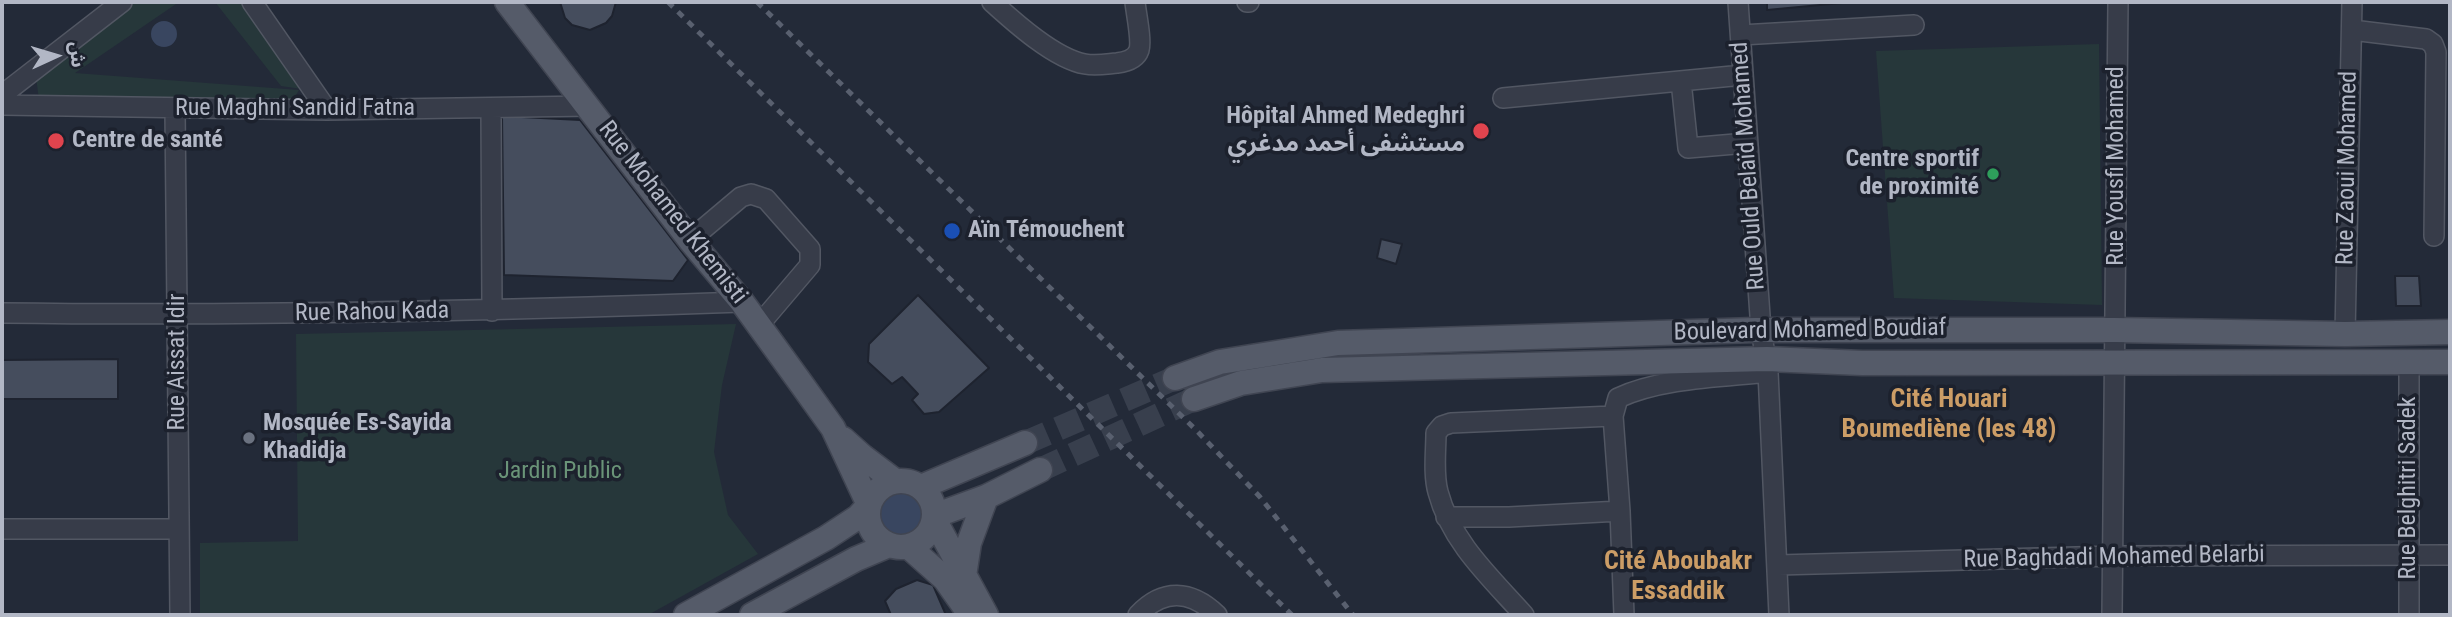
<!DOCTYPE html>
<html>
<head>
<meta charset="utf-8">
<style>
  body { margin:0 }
  #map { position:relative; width:2452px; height:617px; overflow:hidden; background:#232a38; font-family:"Roboto Condensed","Noto Sans Arabic",sans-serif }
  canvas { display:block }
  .frame { position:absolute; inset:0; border:4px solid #b2b7c5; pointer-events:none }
  .north { position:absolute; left:21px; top:21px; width:70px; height:70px; -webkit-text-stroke:5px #1c212d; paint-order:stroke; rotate:86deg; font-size:19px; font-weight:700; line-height:28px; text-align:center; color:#b2b7c5 }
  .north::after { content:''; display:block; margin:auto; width:24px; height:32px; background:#b2b7c5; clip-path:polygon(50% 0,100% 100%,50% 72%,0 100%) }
</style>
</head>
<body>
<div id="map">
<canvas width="2452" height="617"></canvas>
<div class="frame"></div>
<div class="north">ش</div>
</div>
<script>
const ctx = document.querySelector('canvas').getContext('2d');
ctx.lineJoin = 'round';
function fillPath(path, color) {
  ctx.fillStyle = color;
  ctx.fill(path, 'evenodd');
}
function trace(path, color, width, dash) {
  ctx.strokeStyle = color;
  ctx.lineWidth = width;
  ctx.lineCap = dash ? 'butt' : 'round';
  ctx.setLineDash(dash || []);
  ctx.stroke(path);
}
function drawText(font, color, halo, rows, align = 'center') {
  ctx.font = font + ' "Roboto Condensed","Noto Sans Arabic",sans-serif';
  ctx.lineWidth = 7;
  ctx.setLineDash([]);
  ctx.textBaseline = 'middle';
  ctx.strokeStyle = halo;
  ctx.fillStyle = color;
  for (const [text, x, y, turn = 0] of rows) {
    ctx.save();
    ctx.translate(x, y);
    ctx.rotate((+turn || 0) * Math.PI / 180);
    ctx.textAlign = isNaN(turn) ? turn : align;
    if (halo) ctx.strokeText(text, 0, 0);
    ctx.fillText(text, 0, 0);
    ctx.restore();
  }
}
fillPath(new Path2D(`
  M 131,2 L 179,2 L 75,73 L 299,90 L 293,100 L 39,100 L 36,77 Z
  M 215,2 L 247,2 L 302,89 L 281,86 Z
  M 2099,44 L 2102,305 L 1894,298 L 1876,51 Z
  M 736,324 L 722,385 L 714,452 L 728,515 L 758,554 L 648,615 L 200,615 L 200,543 L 298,541 L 296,334 Z`), '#26373a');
fillPath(new Path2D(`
  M151 34a13 13 0 1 1 26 0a13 13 0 1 1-26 0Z
  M879 512a25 25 0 1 1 50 0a25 25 0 1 1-50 0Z`), '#394660');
const building = new Path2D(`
  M 560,2 L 616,2 L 612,16 L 606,23 L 590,30 L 572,25 L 565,18 Z
  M 1767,2 L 1852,2 L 1767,10 Z
  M 502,116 L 580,120 L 688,260 L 673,281 L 504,275 Z
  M 1381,239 L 1402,244 L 1396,264 L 1377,258 Z
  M 2395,276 L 2419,276 L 2421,306 L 2396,306 Z
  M 918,295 L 989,368 L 939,412 L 924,414 L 912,400 L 918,394 L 902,377 L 892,384 L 868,362 L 869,344 Z
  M 118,359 L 118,399 L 2,399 L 2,360 Z
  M 917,580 L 933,585 L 946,615 L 891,615 L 885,601 L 896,589 Z`);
fillPath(building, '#454d5d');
trace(building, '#1e232f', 2);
trace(new Path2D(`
  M 1025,443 L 1175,378
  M 1040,470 L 1194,399`), '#383f4d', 24, [24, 12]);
const minor = new Path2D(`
  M 252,2 L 327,110
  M 992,2 C 1014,22 1055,59 1085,64 C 1096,66 1106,64 1117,63 C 1125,62 1136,59 1139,50 C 1142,40 1136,13 1135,2
  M 1247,2 L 1249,2
  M 1738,2 L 1761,330 L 1768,372 L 1779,615
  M 2352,30 L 2426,39 L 2433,44 L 2436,52 L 2434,236
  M 1741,35 L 1914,25
  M 1681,81 L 1688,148 L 1747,143
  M 2,95 L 122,2
  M 1503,98 L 1743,75
  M 2,105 L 327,110 L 588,106
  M 491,108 L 492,311
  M 175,109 L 180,615
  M 690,240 L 741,197 L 751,194 L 766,199 L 810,249 L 810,265 L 759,325
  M 2,313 C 249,316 495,311 742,302
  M 2345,334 L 2352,2
  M 1613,416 L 1620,511 L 1624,615
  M 1446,517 L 1509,517 L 1620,511
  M 2,529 L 179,529
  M 1778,565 L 2113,556 L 2450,555
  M 1138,615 C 1163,588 1191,590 1217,615
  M 1524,615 C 1491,578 1451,542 1438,492 C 1433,474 1436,451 1436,433 L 1442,426 L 1451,423 L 1613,416 L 1618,398 C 1661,378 1721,377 1768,372
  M 2112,615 L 2118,2
  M 2409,615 L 2409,362`);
const major = new Path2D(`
  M 507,2 L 690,240 L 742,302 L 800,382 L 833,428 L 869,505
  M 1175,378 L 1220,362 L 1338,343 L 1755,330 L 2115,330 L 2345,334 L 2450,332
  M 1194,399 L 1241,383 L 1322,370 L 1767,359 L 1862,363 L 2450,362
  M 843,439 L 862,456 L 895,481
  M868 514a33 33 0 1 1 66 0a33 33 0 1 1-66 0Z
  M 921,487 L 1025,443
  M 934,516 L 986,497 L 1040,470
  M 934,519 L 986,615
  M 909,547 L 945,579 L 967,610
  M 964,576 L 969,543 L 986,497
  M 686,615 L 826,538 L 858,517 L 868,506
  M 752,615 L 856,559 L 889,545`);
trace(minor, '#525763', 22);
trace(major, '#404552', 27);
trace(minor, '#373c49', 19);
trace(major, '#555b69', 24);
trace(new Path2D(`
  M 668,2 L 1292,615
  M 757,2 L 1196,430 L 1260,497 L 1353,615`), '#59606f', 5, [7, 7]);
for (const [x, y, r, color] of [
  [1481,131,9,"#e0444e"],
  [56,141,9,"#e0444e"],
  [1993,174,7,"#2e9e5b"],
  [952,231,9,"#1a4fb4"],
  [249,438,7,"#6b7280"]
]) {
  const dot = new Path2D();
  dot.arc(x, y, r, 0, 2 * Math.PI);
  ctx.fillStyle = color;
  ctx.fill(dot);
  trace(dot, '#1c212d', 2.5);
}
drawText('24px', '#b2b7c5', '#1c212d', [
  ["Rue Maghni Sandid Fatna",295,109],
  ["Rue Ould Belaïd Mohamed",1749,166,-94],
  ["Rue Yousfi Mohamed",2117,166,-90],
  ["Rue Zaoui Mohamed",2348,168,-89],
  ["Rue Mohamed Khemisti",672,213,52],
  ["Rue Rahou Kada",372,313,-1],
  ["Boulevard Mohamed Boudiaf",1810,331,-1],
  ["Rue Aissat Idir",178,362,-90],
  ["Rue Belghitri Sadek",2409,488,-90],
  ["Rue Baghdadi Mohamed Belarbi",2114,558,-1]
]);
drawText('bold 24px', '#b2b7c5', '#1c212d', [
  ["Hôpital Ahmed Medeghri",1465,117,"right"],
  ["مستشفى أحمد مدغري",1465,145,"right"],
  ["Centre de santé",72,141],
  ["Centre sportif",1979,160,"right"],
  ["de proximité",1979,188,"right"],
  ["Aïn Témouchent",968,231],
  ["Mosquée Es-Sayida",263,424],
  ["Khadidja",263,452]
], 'left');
drawText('24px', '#6a9478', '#1c212d', [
  ["Jardin Public",560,472]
]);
drawText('bold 26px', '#cc9d66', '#1c212d', [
  ["Cité Houari",1949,400],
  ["Boumediène (les 48)",1949,430],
  ["Cité Aboubakr",1678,562],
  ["Essaddik",1678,592]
]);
</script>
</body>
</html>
